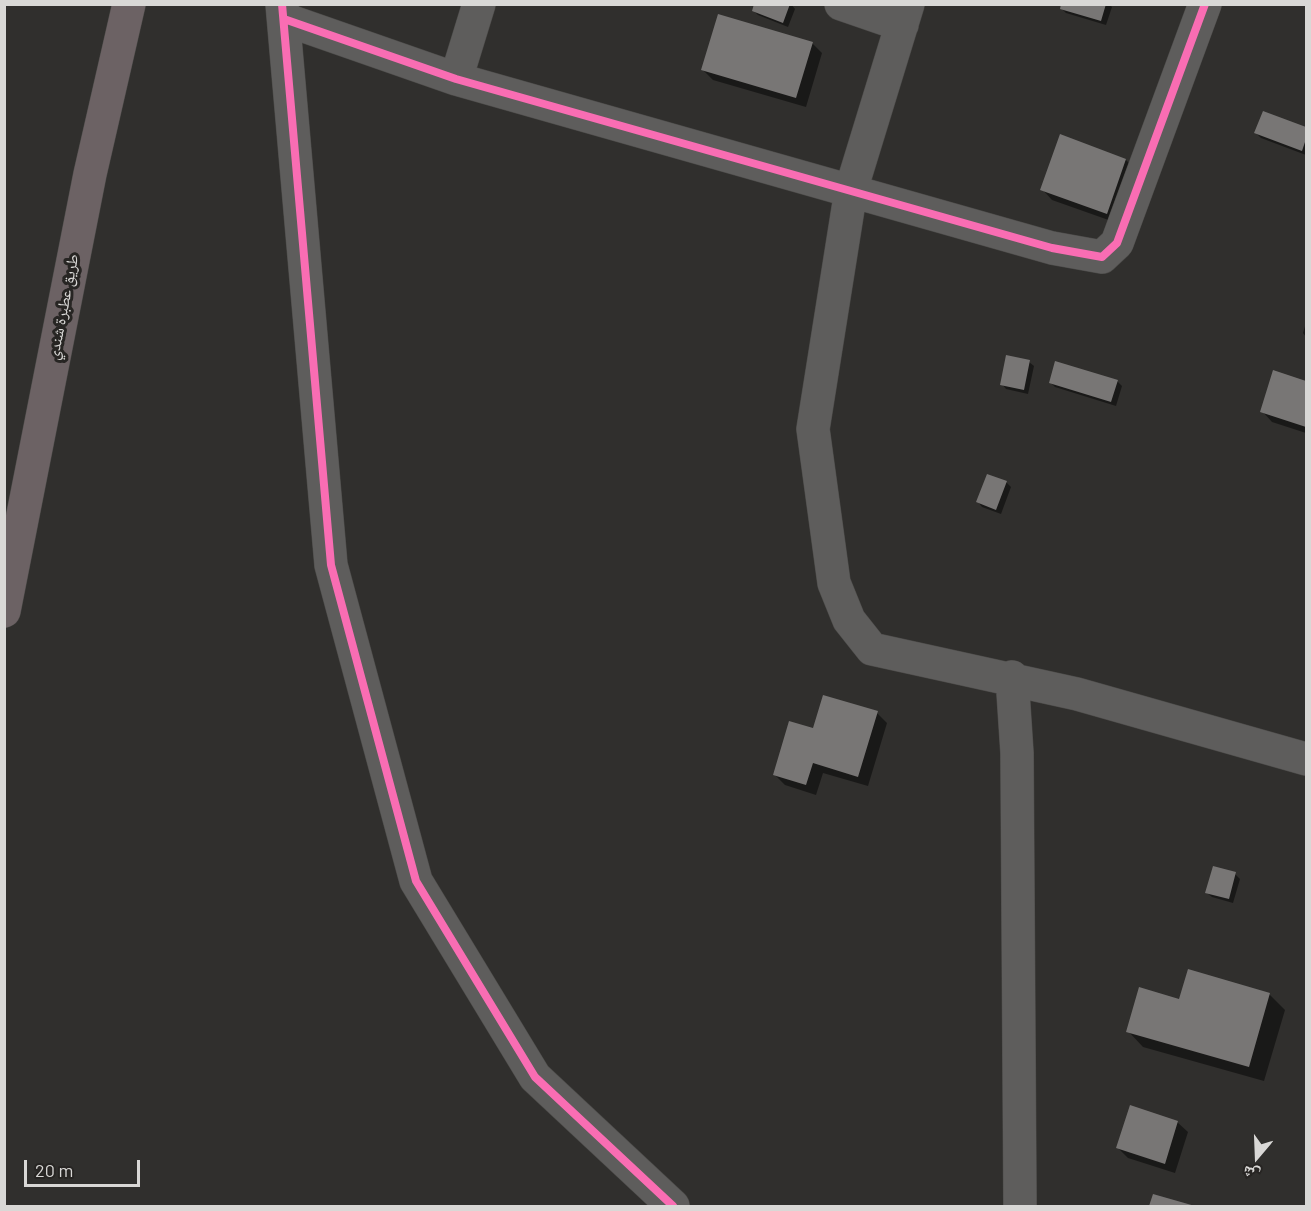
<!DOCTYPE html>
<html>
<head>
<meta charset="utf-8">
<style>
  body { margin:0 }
  #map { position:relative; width:1311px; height:1211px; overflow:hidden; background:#302f2d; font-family:Barlow,"Noto Naskh Arabic",sans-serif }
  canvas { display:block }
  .frame { position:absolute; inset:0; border:6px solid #d9d8d6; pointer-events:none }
  .north { position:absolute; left:1227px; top:1127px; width:60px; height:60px; -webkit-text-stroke:4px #272523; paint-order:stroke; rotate:199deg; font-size:16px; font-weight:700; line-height:24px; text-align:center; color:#d9d8d6 }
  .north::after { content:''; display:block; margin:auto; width:21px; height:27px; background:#d9d8d6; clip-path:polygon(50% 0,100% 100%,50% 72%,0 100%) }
  .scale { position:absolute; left:24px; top:1160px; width:116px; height:27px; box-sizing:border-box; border:3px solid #d9d8d6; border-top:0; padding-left:8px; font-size:18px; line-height:21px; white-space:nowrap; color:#d9d8d6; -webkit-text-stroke:4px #272523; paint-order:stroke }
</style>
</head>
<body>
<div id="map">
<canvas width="1311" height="1211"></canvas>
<div class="frame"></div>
<div class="north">ش</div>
<div class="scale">20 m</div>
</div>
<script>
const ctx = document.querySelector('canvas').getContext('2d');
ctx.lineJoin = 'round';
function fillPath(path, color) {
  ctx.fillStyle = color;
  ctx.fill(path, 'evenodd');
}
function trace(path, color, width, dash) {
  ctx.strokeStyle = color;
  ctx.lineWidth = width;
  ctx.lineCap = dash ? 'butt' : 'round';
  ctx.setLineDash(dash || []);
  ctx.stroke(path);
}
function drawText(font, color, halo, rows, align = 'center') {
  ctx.font = font + ' Barlow,"Noto Naskh Arabic",sans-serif';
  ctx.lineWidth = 6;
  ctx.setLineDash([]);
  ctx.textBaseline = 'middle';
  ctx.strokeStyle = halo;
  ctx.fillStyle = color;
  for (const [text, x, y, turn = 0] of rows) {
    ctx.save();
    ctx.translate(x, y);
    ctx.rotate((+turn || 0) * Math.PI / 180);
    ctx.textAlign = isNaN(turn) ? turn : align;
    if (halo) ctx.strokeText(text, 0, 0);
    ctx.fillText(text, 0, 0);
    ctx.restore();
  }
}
fillPath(new Path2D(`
  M 756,4 L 791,4 L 795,9 L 788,27 L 758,15 L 753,10 Z
  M 1063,4 L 1109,4 L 1112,7 L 1106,25 L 1066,13 L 1061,8 Z
  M 812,43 L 822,53 L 806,107 L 713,80 L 703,70 Z
  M 1264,112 L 1306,129 L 1306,155 L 1261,138 L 1256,133 Z
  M 1126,160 L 1136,170 L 1117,223 L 1052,200 L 1042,189 Z
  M 1306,323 L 1306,337 L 1303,333 Z
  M 1029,362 L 1034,366 L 1028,394 L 1006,389 L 1002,384 Z
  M 1274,372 L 1306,383 L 1306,433 L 1272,422 L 1262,411 Z
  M 1117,381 L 1122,386 L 1116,406 L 1055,387 L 1050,382 Z
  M 1006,482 L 1011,487 L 1001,514 L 982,507 L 978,502 Z
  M 877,713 L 887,723 L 868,786 L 823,773 L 816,795 L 785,785 L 775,775 L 814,730 Z
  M 1235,874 L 1240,879 L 1233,903 L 1212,897 L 1207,893 Z
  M 1269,994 L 1285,1010 L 1264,1081 L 1143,1047 L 1128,1031 L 1180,1001 Z
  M 1177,1122 L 1188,1132 L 1175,1173 L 1128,1158 L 1118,1148 Z
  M 1154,1195 L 1191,1206 L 1151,1206 Z`), '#0007');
fillPath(new Path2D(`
  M 754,4 L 790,4 L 783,23 L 752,11 Z
  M 1061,4 L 1106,4 L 1101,21 L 1060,9 Z
  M 718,14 L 813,42 L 796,98 L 701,70 Z
  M 1263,111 L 1306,127 L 1306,139 L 1302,151 L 1254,133 Z
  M 1060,134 L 1126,159 L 1107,214 L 1040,190 Z
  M 1006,355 L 1030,360 L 1024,390 L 1000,385 Z
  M 1055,361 L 1118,380 L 1111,402 L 1049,383 Z
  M 1273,370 L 1306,381 L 1306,427 L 1260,412 Z
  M 987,474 L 1007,481 L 996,510 L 976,502 Z
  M 823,695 L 878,711 L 858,777 L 813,763 L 806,785 L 773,775 L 789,721 L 813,728 Z
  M 1213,866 L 1236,872 L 1229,899 L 1205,893 Z
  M 1188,969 L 1270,993 L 1249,1067 L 1126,1032 L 1139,987 L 1179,999 Z
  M 1130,1105 L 1178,1121 L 1165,1164 L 1116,1148 Z
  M 1153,1194 L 1195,1206 L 1149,1206 Z`), '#787675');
const minor = new Path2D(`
  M 282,4 L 331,565 L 416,881 L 535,1077 L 673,1206
  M 841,4 L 902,25
  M 908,4 L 851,190 L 813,429 L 834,583 L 849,620 L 872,649 L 1077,694 L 1306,759
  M 284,19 L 456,79 L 1052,248 L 1102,257 L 1117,243 L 1205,4
  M 456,79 L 479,4
  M 1012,677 L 1017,753 L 1020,1206`);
const highway = new Path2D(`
  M 4,611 L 90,174 L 129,4`);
trace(minor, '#4b4a48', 34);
trace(highway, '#4b4a48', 34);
trace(minor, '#5e5d5c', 33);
trace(highway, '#6c6264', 33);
trace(new Path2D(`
  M 282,4 L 331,565 L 416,881 L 535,1077 L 673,1206
  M 284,19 L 456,79 L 1052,248 L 1102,257 L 1117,243 L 1205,4`), '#f96db3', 8);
drawText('16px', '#d9d8d6', '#272523', [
  ["طريق عطبرة شندي",63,307,-79]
]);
</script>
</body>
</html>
